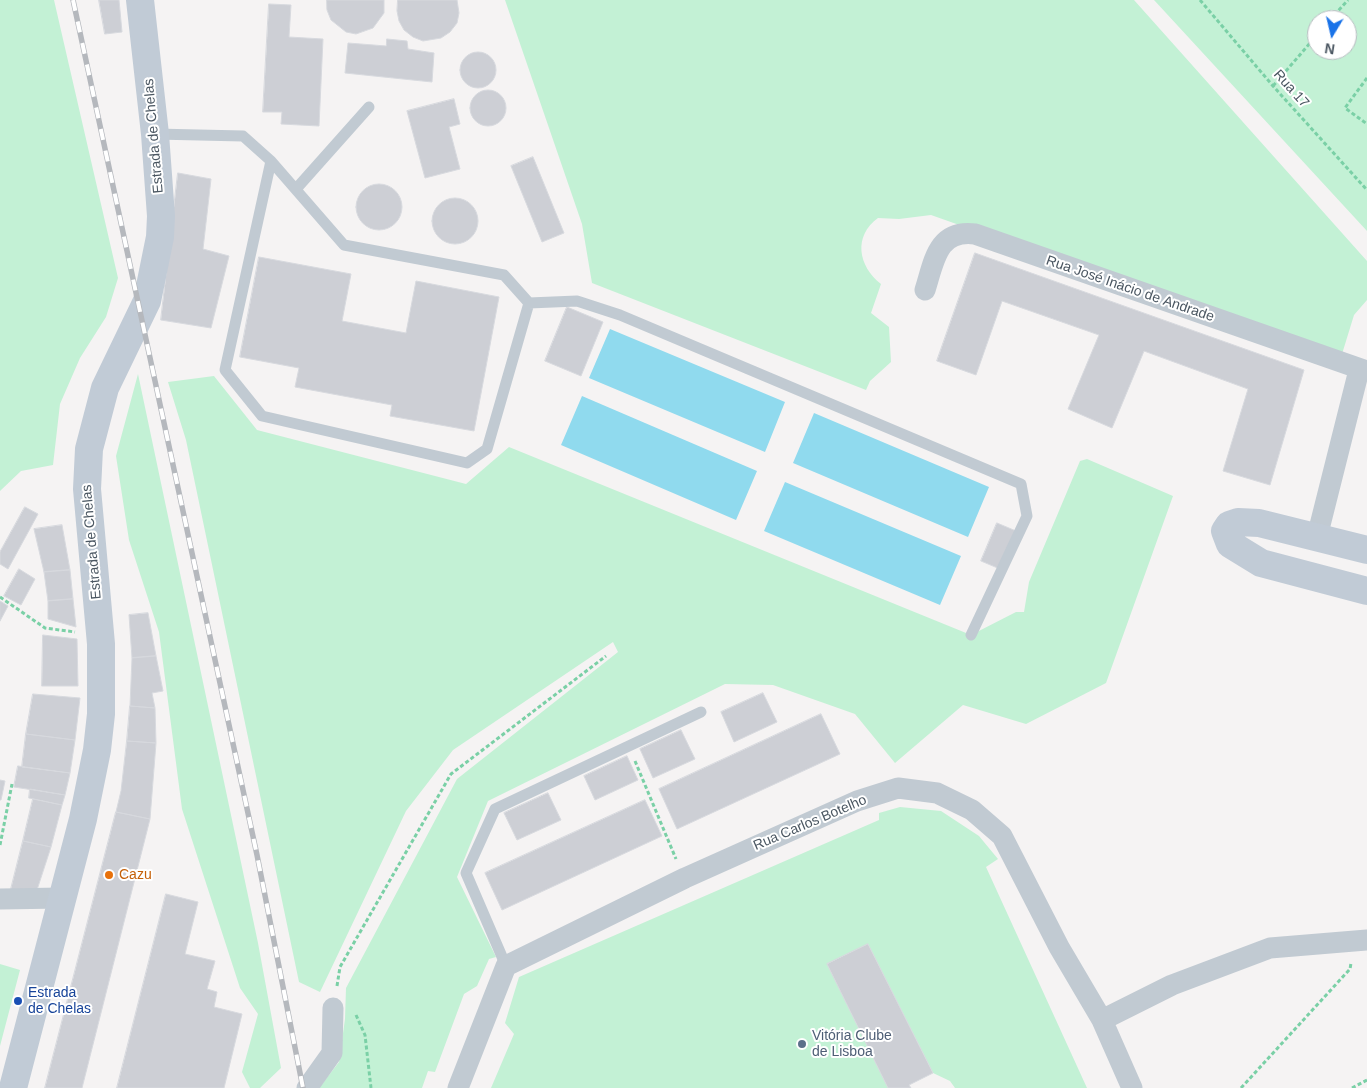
<!DOCTYPE html>
<html>
<head>
<meta charset="utf-8">
<style>
  body { margin:0 }
  #map { position:relative; width:1367px; height:1088px; overflow:hidden; background:#f5f3f3; font-family:Arial,sans-serif }
  canvas { display:block }
  .north { position:absolute; left:1307px; top:10px; width:50px; height:50px; box-sizing:border-box; background:#fff; border:1px solid #b7bbc0; border-radius:50%; rotate:189deg; font-size:14px; font-weight:700; line-height:20px; text-align:center; color:#4a5661 }
  .north::after { content:''; display:block; margin:auto; width:18px; height:22px; background:#1a73e8; clip-path:polygon(50% 0,100% 100%,50% 72%,0 100%) }
</style>
</head>
<body>
<div id="map">
<canvas width="1367" height="1088"></canvas>
<div class="north">N</div>
</div>
<script>
const ctx = document.querySelector('canvas').getContext('2d');
ctx.lineJoin = 'round';
function fillPath(path, color) {
  ctx.fillStyle = color;
  ctx.fill(path, 'evenodd');
}
function trace(path, color, width, dash) {
  ctx.strokeStyle = color;
  ctx.lineWidth = width;
  ctx.lineCap = dash ? 'butt' : 'round';
  ctx.setLineDash(dash || []);
  ctx.stroke(path);
}
function drawText(font, color, halo, rows, align = 'center') {
  ctx.font = font + ' Arial,sans-serif';
  ctx.lineWidth = 4;
  ctx.setLineDash([]);
  ctx.textBaseline = 'middle';
  ctx.strokeStyle = halo;
  ctx.fillStyle = color;
  for (const [text, x, y, turn = 0] of rows) {
    ctx.save();
    ctx.translate(x, y);
    ctx.rotate((+turn || 0) * Math.PI / 180);
    ctx.textAlign = isNaN(turn) ? turn : align;
    if (halo) ctx.strokeText(text, 0, 0);
    ctx.fillText(text, 0, 0);
    ctx.restore();
  }
}
fillPath(new Path2D(`
  M 0,0 L 54,0 L 118,278 L 106,317 L 80,358 L 60,404 L 53,465 L 21,471 L 0,491 Z
  M 505,0 L 1134,0 L 1367,261 L 1367,300 L 1354,315 L 1342,354 L 1191,307 L 931,215 L 899,219 L 878,218 C 853,236 858,266 881,284 L 871,313 L 889,327 L 891,362 L 870,381 L 866,390 L 592,283 L 582,224 Z
  M 1154,0 L 1367,0 L 1367,231 ZM 1317,20 L 1347,20 L 1347,50 L 1317,50 Z
  M 138,374 L 258,943 L 281,1068 L 260,1088 L 250,1088 L 242,1072 L 258,1014 L 240,988 L 182,809 L 159,632 L 129,540 L 116,456 Z
  M 214,376 L 257,430 L 466,484 L 509,447 L 971,635 L 1016,612 L 1024,612 L 1029,582 L 1080,461 L 1087,459 L 1173,496 L 1106,683 L 1026,724 L 963,705 L 895,763 L 855,714 L 773,685 L 725,684 L 488,801 L 457,877 L 496,957 L 489,959 L 477,986 L 464,994 L 435,1072 L 428,1071 L 422,1088 L 319,1088 L 339,1062 L 345,1019 L 346,988 L 457,779 L 618,652 L 613,642 L 453,750 L 406,811 L 320,992 L 299,982 L 186,440 L 168,382 Z
  M 900,807 L 941,811 L 979,836 L 998,859 L 986,867 L 1087,1088 L 955,1088 L 950,1081 L 933,1073 L 868,944 L 827,964 L 888,1088 L 491,1088 L 514,1034 L 505,1023 L 519,977 L 879,820 L 879,813 Z
  M 0,964 L 20,970 L 0,1046 Z`), '#c3f1d5');
fillPath(new Path2D(`
  M 610,329 L 785,402 L 765,452 L 589,378 Z
  M 582,396 L 757,471 L 736,520 L 561,445 Z
  M 814,413 L 989,487 L 968,537 L 793,463 Z
  M 785,482 L 961,556 L 940,605 L 764,531 Z`), '#90daee');
const building = new Path2D(`
  M 99,0 L 119,0 L 122,32 L 105,34 Z
  M 327,0 L 384,0 L 384,13 L 373,28 L 356,34 L 346,32 L 331,20 L 327,10 Z
  M 398,0 L 457,0 L 459,13 L 457,23 L 450,32 L 441,38 L 423,41 L 413,37 L 404,30 L 399,21 L 397,11 Z
  M 269,4 L 291,5 L 289,37 L 323,39 L 319,126 L 281,124 L 282,112 L 263,112 Z
  M 387,39 L 407,41 L 408,49 L 434,53 L 432,82 L 345,73 L 348,43 L 386,46 Z
  M460 70a18 18 0 1 1 36 0a18 18 0 1 1-36 0Z
  M470 108a18 18 0 1 1 36 0a18 18 0 1 1-36 0Z
  M 454,99 L 460,124 L 449,127 L 460,169 L 425,178 L 407,111 Z
  M 533,157 L 564,233 L 542,242 L 511,166 Z
  M 178,173 L 211,179 L 203,249 L 229,256 L 211,328 L 161,320 Z
  M356 207a23 23 0 1 1 46 0a23 23 0 1 1-46 0Z
  M432 221a23 23 0 1 1 46 0a23 23 0 1 1-46 0Z
  M 975,253 L 1304,370 L 1270,485 L 1223,471 L 1248,389 L 1144,351 L 1112,428 L 1068,409 L 1099,335 L 1002,301 L 976,375 L 937,361 Z
  M 259,257 L 351,274 L 342,321 L 406,333 L 416,281 L 499,297 L 474,431 L 390,416 L 392,405 L 295,387 L 299,368 L 240,357 Z
  M 567,307 L 603,322 L 581,376 L 545,361 Z
  M 25,507 L 38,514 L 8,569 L 0,564 L 0,552 Z
  M 997,523 L 1016,531 L 1000,569 L 981,561 Z
  M 62,525 L 70,570 L 44,572 L 34,529 Z
  M 19,569 L 35,579 L 21,605 L 4,596 Z
  M 70,570 L 73,599 L 48,601 L 44,572 Z
  M 73,599 L 76,627 L 48,619 L 48,601 Z
  M 0,601 L 8,606 L 0,621 Z
  M 148,613 L 156,656 L 132,658 L 129,615 Z
  M 43,635 L 77,639 L 78,686 L 42,686 Z
  M 156,656 L 163,691 L 152,693 L 155,708 L 130,706 L 132,658 Z
  M 763,693 L 777,722 L 734,742 L 721,712 Z
  M 33,694 L 80,698 L 75,740 L 26,734 Z
  M 130,706 L 155,708 L 156,743 L 127,741 Z
  M 821,714 L 840,754 L 677,829 L 659,789 Z
  M 681,730 L 695,759 L 653,778 L 640,749 Z
  M 26,734 L 75,740 L 70,773 L 22,767 Z
  M 127,741 L 156,743 L 150,819 L 116,812 L 121,791 Z
  M 627,756 L 638,780 L 595,800 L 584,776 Z
  M 18,766 L 70,773 L 65,795 L 14,787 Z
  M 0,780 L 5,781 L 1,800 L 0,800 Z
  M 30,789 L 65,795 L 62,805 L 29,798 Z
  M 548,793 L 561,820 L 517,840 L 504,813 Z
  M 33,799 L 62,805 L 51,847 L 23,841 Z
  M 645,800 L 662,836 L 502,910 L 485,873 Z
  M 116,812 L 150,819 L 82,1088 L 45,1088 Z
  M 23,841 L 51,847 L 36,893 L 10,893 Z
  M 166,894 L 198,902 L 185,954 L 215,961 L 207,989 L 217,992 L 214,1007 L 242,1014 L 224,1088 L 117,1088 Z
  M 868,944 L 933,1073 L 909,1085 L 911,1088 L 888,1088 L 827,964 Z`);
fillPath(building, '#cdcfd5');
trace(building, '#d7d9de', 1);
trace(new Path2D(`
  M 1200,0 L 1273,86 L 1367,190
  M 1330,20 L 1348,0
  M 1367,78 L 1345,108 L 1367,124
  M 1273,86 L 1317,35
  M 0,597 L 45,628 L 75,632
  M 635,761 L 676,859
  M 0,845 L 12,784
  M 337,986 L 340,967 L 451,774 L 606,656
  M 356,1015 L 365,1035 L 371,1088
  M 1241,1088 L 1350,969 L 1351,963
  M 1352,1088 L 1367,1080`), '#7ad0a6', 3, [4, 2.5]);
trace(new Path2D(`
  M 155,134 L 243,136 L 271,161 L 344,245 L 504,275 L 529,303
  M 271,161 L 225,370 L 262,416 L 467,463 L 487,449 L 529,303 L 577,301 L 620,315 L 1021,484 L 1027,516 L 971,635
  M 296,189 L 369,107
  M 506,966 L 466,873 L 495,809 L 701,712`), '#c1cad2', 11);
trace(new Path2D(`
  M 925,290 C 934,262 937,229 975,234 L 1367,371
  M 1317,537 L 1359,370
  M 0,899 L 62,898
  M 1102,1020 L 1172,985 L 1270,948 L 1367,940
  M 307,1088 L 332,1053 L 333,1008
  M 458,1088 L 506,966 L 685,878 L 857,801 L 898,788 L 937,793 L 972,810 L 1002,836 L 1059,947 L 1102,1020 L 1132,1088`), '#c1cad2', 21);
trace(new Path2D(`
  M 1367,550 L 1259,523 L 1238,522 L 1229,525 L 1225,531 L 1230,544 L 1261,563 L 1367,591
  M 13,1088 L 83,819 L 97,750 L 101,714 L 101,644 L 87,489 L 89,449 L 105,388 L 147,301 L 160,237 L 161,216 L 155,134 L 140,0`), '#c1cbd6', 28);
const rail = new Path2D(`
  M 73,0 L 257,855 L 303,1088`);
trace(rail, '#b5b8bd', 5.5);
trace(rail, '#fff', 4, [11]);
for (const [x, y, r, color] of [
  [109,875,5,"#e8710a"],
  [18,1001,5,"#1a4fb4"],
  [802,1044,5,"#5c6f8a"]
]) {
  const dot = new Path2D();
  dot.arc(x, y, r, 0, 2 * Math.PI);
  ctx.fillStyle = color;
  ctx.fill(dot);
  trace(dot, '#fff', 2);
}
drawText('14px', '#4a5661', '#fff', [
  ["Rua 17",1291,89,48],
  ["Estrada de Chelas",154,136,-95],
  ["Rua José Inácio de Andrade",1130,289,19],
  ["Estrada de Chelas",92,542,-95],
  ["Rua Carlos Botelho",810,823,-23]
]);
drawText('14px', '#c56008', '#fff', [
  ["Cazu",119,875]
], 'left');
drawText('14px', '#164399', '#fff', [
  ["Estrada",28,993],
  ["de Chelas",28,1009]
], 'left');
drawText('14px', '#4e5e75', '#fff', [
  ["Vitória Clube",812,1036],
  ["de Lisboa",812,1052]
], 'left');
</script>
</body>
</html>
